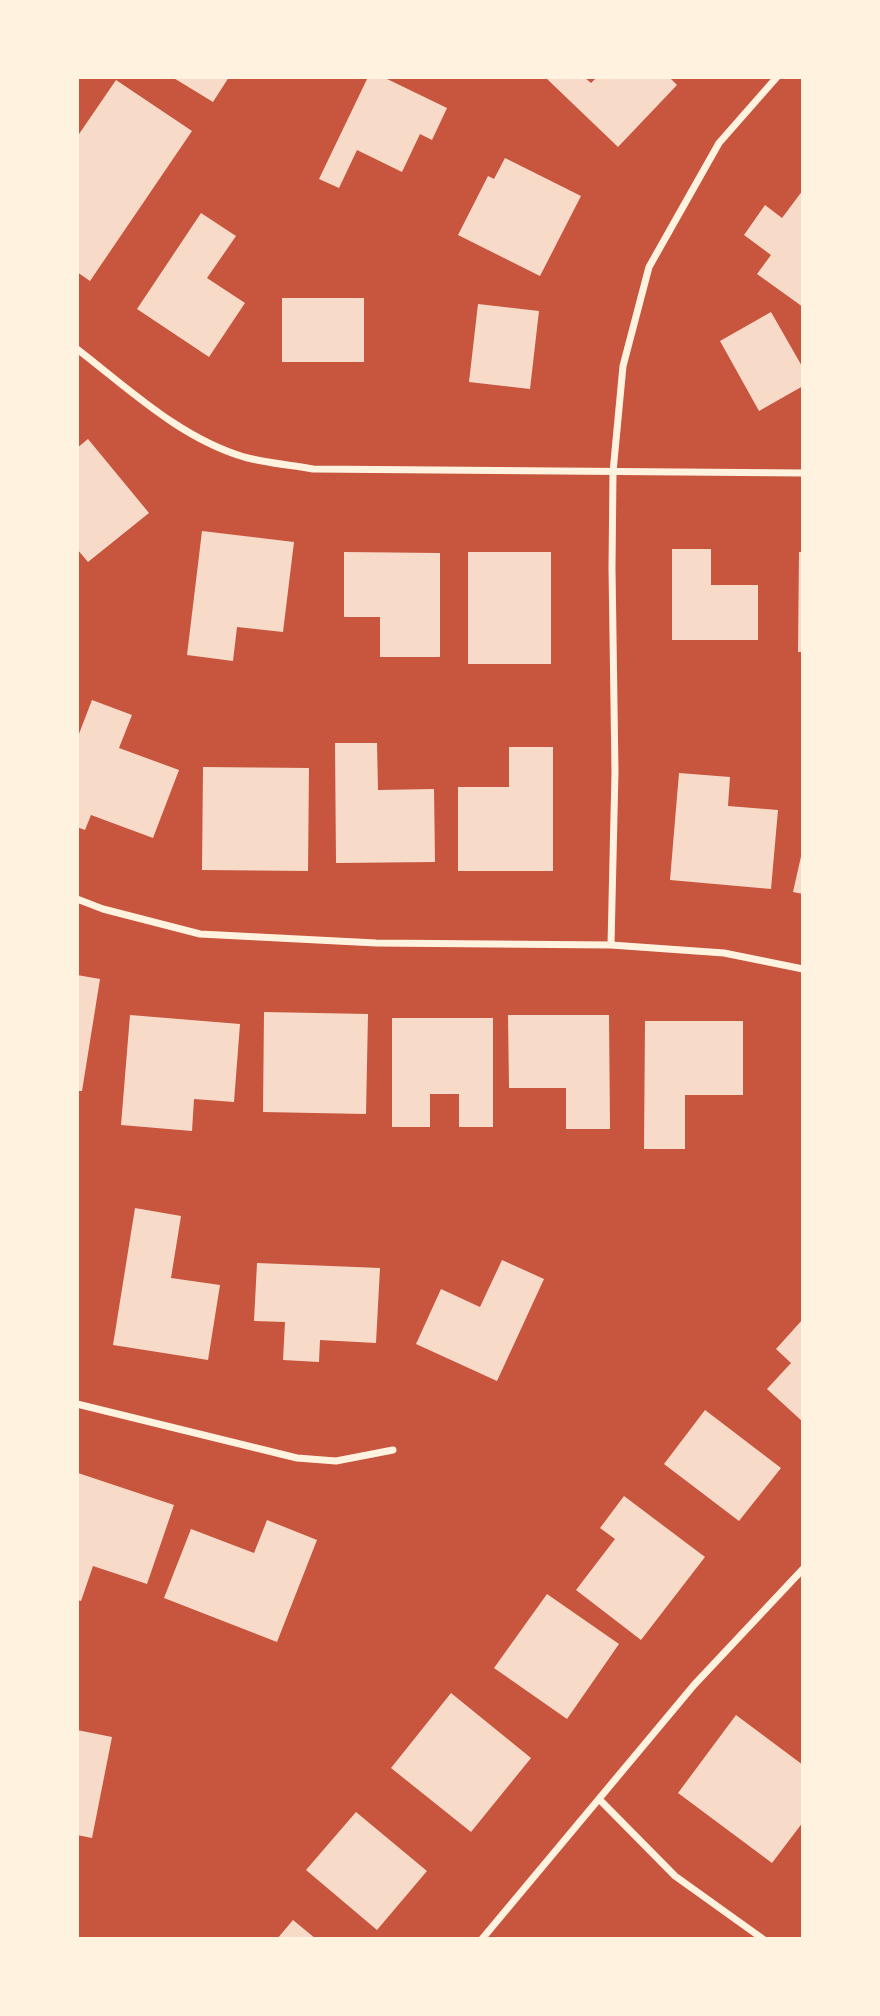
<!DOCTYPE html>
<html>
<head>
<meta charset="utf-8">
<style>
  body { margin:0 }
  #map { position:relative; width:880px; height:2016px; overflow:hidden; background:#c8553d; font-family:Jost,sans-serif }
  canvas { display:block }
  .frame { position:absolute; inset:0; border:79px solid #fff3e0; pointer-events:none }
</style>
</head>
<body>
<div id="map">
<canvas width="880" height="2016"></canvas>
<div class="frame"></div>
</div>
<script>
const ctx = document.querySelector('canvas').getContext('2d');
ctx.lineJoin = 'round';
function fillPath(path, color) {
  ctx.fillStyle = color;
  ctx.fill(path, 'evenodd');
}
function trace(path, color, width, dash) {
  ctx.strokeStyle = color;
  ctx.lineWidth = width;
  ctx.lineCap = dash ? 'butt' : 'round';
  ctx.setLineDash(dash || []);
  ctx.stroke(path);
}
fillPath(new Path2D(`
  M 172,77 L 229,77 L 213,102 Z
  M 368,77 L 383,77 L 447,108 L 432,140 L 420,134 L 402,172 L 357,150 L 339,188 L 319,179 Z
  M 547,77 L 584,77 L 591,83 L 597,77 L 669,77 L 677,85 L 618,147 L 546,78 Z
  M 116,80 L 192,131 L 90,281 L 77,272 L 77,137 Z
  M 505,158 L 581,196 L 540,276 L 458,235 L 488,176 L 494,179 Z
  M 803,190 L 803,307 L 757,274 L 771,255 L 744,235 L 765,205 L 782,218 Z
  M 201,213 L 236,236 L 207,278 L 245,303 L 209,357 L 137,309 Z
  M 282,298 L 364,298 L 364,362 L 282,362 Z
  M 478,304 L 539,311 L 530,389 L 469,382 Z
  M 771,312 L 803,368 L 803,386 L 759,411 L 720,341 Z
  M 88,439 L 149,513 L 88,562 L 77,549 L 77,448 Z
  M 202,531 L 294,542 L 283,632 L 237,627 L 233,661 L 187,655 Z
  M 672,549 L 711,549 L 711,585 L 758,585 L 758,640 L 672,640 Z
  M 344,552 L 440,553 L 440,657 L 380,657 L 380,617 L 344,617 Z
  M 468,552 L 551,552 L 551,664 L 468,664 Z
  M 799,552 L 803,552 L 803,652 L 798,652 Z
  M 92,700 L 132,715 L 119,748 L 179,770 L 153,838 L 91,815 L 85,830 L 77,827 L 77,739 Z
  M 335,743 L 377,743 L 378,790 L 434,789 L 435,862 L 336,863 Z
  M 509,747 L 553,747 L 553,871 L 458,871 L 458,787 L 509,787 Z
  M 203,767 L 309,768 L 308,871 L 202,870 Z
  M 679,773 L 730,777 L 728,806 L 778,810 L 771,889 L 670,880 Z
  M 802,852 L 803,852 L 803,894 L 793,892 Z
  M 77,975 L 100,979 L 82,1091 L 77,1091 Z
  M 264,1012 L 368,1014 L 366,1114 L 263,1112 Z
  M 130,1015 L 240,1024 L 234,1102 L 194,1099 L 192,1131 L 121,1125 Z
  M 508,1015 L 609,1015 L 610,1129 L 566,1129 L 566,1088 L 509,1088 Z
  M 392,1018 L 493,1018 L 493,1127 L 459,1127 L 459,1094 L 430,1094 L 430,1127 L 392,1127 Z
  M 645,1021 L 743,1021 L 743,1095 L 685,1095 L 685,1149 L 644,1149 Z
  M 135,1208 L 181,1216 L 171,1278 L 220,1285 L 208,1360 L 113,1345 Z
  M 502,1260 L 544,1279 L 497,1381 L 416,1344 L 441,1289 L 480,1307 Z
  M 257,1263 L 380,1268 L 376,1343 L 320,1340 L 319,1362 L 283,1360 L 285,1322 L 254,1321 Z
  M 803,1319 L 803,1422 L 767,1389 L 791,1363 L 776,1349 Z
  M 705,1410 L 781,1468 L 739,1521 L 664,1464 Z
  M 78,1473 L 174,1505 L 147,1584 L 93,1566 L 81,1601 L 77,1600 Z
  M 624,1496 L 705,1557 L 641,1640 L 576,1590 L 615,1539 L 600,1528 Z
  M 267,1520 L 317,1540 L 277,1642 L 164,1598 L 191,1529 L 254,1553 Z
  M 547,1594 L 619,1644 L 567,1719 L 494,1668 Z
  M 451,1693 L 531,1758 L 471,1832 L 391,1768 Z
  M 736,1715 L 803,1765 L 803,1822 L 772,1863 L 678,1793 Z
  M 77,1730 L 112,1737 L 92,1838 L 77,1835 Z
  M 356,1812 L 427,1871 L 377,1930 L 306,1870 Z
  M 293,1920 L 316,1939 L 277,1939 Z`), '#f7dbc8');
trace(new Path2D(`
  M 77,349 C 129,389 180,438 244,457 C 266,463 291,465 313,469 L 803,473
  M 77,899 L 103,909 L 200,934 L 376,943 L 611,945 L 724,953 L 803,969
  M 611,945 L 615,772 L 612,568 L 613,472 L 623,366 L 649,267 L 719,143 L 777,77
  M 77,1404 L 297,1458 L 336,1461 L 393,1450
  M 599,1799 L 675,1876 L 763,1939
  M 482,1939 L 694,1685 L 803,1569`), '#fff3e0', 7);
</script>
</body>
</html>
